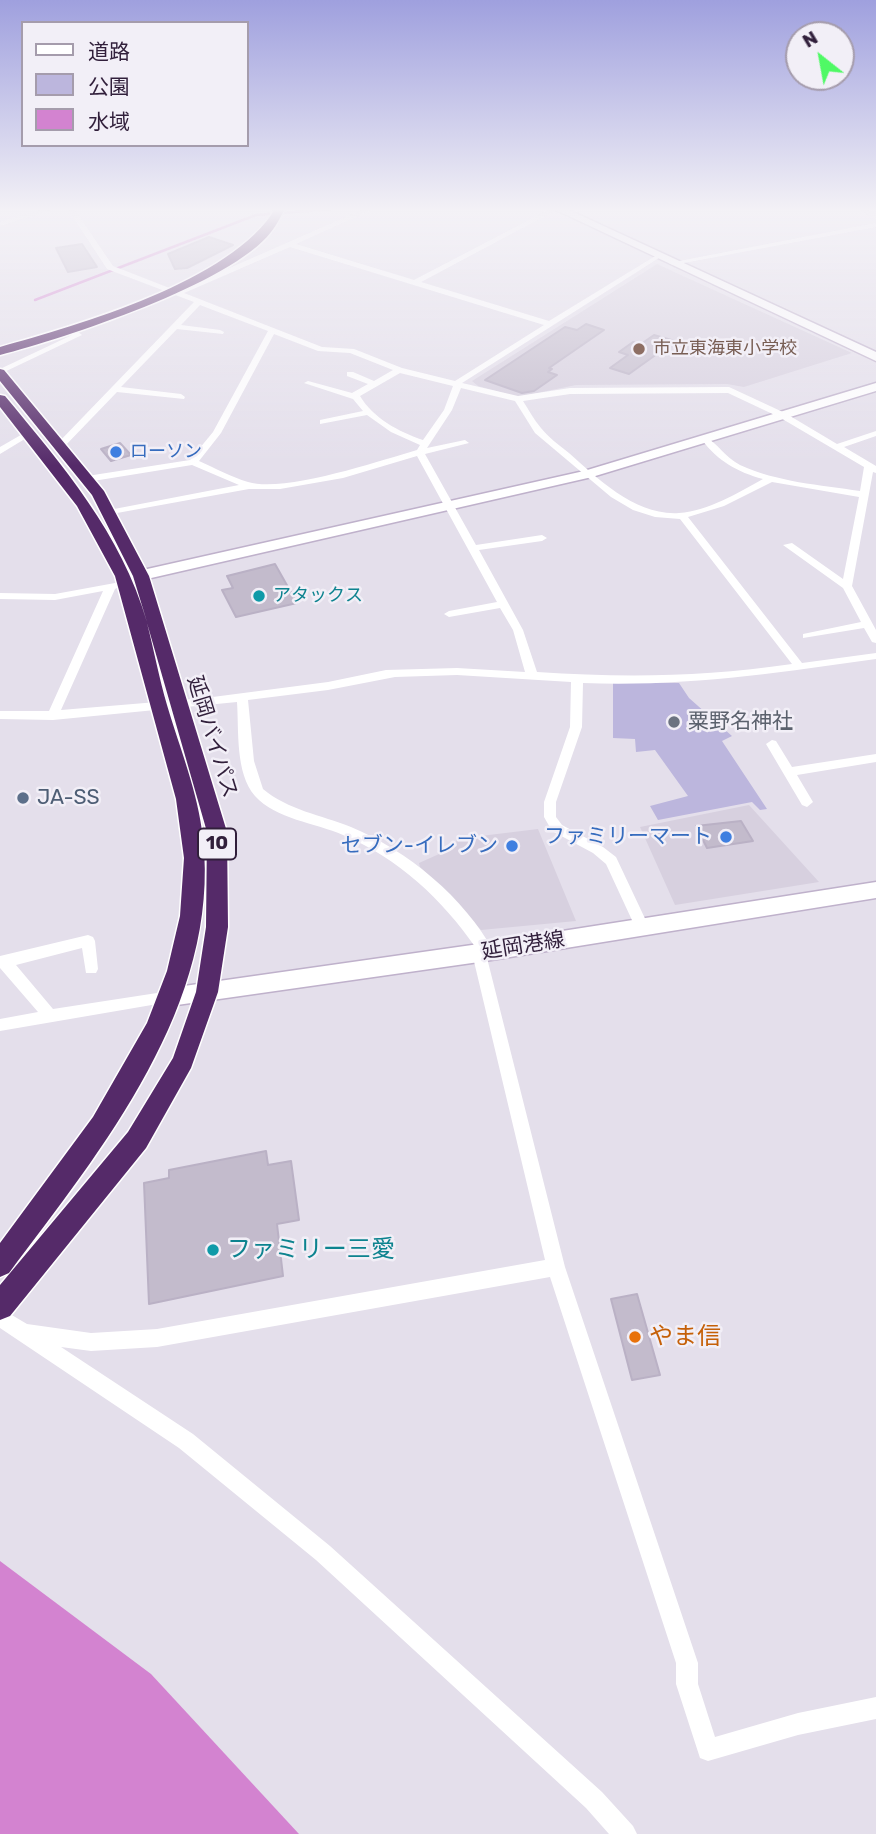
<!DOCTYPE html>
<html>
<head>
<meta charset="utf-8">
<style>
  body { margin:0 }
  #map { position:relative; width:876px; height:1834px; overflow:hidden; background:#e4dfeb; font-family:Rubik,"Noto Sans JP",sans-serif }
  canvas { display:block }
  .legend { position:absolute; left:21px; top:21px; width:228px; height:126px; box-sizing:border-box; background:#f2eff7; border:2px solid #a59cac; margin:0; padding:9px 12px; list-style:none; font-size:21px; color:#311f3b }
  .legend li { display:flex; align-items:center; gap:14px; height:35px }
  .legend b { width:35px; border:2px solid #a59cac }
  .north { position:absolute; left:785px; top:21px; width:70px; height:70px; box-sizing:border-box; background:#f2eff7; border:2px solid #a59cac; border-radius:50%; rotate:329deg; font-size:19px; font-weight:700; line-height:28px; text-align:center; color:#311f3b }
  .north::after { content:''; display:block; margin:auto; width:24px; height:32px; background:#4ff965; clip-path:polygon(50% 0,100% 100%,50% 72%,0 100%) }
</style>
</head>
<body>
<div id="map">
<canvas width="876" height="1834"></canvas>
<ul class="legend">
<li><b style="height:9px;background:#fff"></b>道路</li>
<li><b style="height:19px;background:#bcb6dd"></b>公園</li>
<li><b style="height:19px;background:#d383d0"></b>水域</li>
</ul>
<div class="north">N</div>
</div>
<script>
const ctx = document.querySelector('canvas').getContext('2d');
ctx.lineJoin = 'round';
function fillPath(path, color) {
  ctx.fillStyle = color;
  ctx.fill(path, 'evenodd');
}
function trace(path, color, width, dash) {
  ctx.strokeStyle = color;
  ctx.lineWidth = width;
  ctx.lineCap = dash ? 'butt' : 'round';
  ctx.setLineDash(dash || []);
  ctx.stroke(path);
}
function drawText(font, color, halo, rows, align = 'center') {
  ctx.font = font + ' Rubik,"Noto Sans JP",sans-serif';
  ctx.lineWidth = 5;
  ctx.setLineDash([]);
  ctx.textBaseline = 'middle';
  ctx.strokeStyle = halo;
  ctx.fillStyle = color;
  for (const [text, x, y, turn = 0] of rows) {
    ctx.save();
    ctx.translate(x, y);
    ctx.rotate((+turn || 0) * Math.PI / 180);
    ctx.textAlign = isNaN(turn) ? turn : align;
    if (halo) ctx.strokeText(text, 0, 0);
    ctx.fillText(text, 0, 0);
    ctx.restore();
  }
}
fillPath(new Path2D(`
  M 657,264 L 852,353 L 744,387 L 727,384 L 576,385 L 518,397 L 478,386 L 472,381 Z
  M 749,805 L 819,882 L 675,905 L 640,827 Z
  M 538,829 L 576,921 L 481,930 L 420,867 L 419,863 L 457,846 L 456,839 Z`), '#d7d0df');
fillPath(new Path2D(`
  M 613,682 L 679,683 L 689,698 L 732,736 L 722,741 L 767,809 L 760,810 L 752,802 L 658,820 L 650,806 L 688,796 L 655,750 L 636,752 L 635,739 L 613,738 Z`), '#bcb6dd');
fillPath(new Path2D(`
  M 0,1561 L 151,1674 L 299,1834 L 0,1834 Z`), '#d383d0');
trace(new Path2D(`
  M 35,300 L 256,215 L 332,209`), '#d383d0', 2.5);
const building = new Path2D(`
  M 209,237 L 233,245 L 187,268 L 175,269 L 168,254 Z
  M 82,244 L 97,267 L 68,272 L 56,248 Z
  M 586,324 L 604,330 L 549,368 L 552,369 L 548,372 L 557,375 L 534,391 L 522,393 L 485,380 L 565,327 L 577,330 Z
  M 654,335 L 675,341 L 629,374 L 610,368 L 628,355 L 619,352 L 633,342 L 641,344 Z
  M 120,443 L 131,455 L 111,461 L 101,449 Z
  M 275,564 L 297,603 L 236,617 L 222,590 L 233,588 L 227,576 Z
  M 741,821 L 753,841 L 707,848 L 696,826 Z
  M 266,1151 L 268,1165 L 291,1161 L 299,1220 L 277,1224 L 283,1276 L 149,1304 L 144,1183 L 169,1178 L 169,1170 Z
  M 637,1294 L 660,1375 L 632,1380 L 611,1299 Z`);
fillPath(building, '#c3bbcc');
trace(building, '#bab1c5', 2);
const secondary = new Path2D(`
  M 554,209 L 567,209 L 876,352 L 876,361 Z
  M 876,383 L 876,391 L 592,477 L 125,584 L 117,579 L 125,574 L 584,471 Z
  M 876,882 L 876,898 L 479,962 L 170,1006 L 162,1003 L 159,997 L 162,991 L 170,988 L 479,944 Z`);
const highway = new Path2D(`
  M 275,209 L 285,209 C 280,217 277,225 271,232 C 231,284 65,338 0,355 L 0,347 C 79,325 232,281 275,209 Z
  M 0,369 L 4,370 L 104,491 L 149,576 L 227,832 L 228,927 L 218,992 L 191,1068 L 146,1148 L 10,1316 L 0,1320 L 0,1285 L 128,1132 L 173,1058 L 196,992 L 206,927 L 207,832 L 147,623 C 154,650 159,678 167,705 C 180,749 198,792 203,838 C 221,1004 102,1149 9,1273 L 0,1277 L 0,1243 L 93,1117 L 147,1023 L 167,971 L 180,916 L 184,858 L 176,799 L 115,576 L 77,506 L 0,407 L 0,395 L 5,396 C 63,466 121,533 147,622 L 133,576 L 92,495 L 0,381 Z`);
trace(secondary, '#bfb1cb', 3);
trace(highway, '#fff', 3);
fillPath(new Path2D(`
  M 44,209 L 54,209 L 0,226 L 0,222 Z
  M 68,209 L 74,209 L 113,266 L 177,291 L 364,209 L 373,209 L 296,244 L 414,280 L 550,209 L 558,209 L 421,282 L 549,321 L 657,255 L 662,256 L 462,383 L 518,396 L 570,388 L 729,387 L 785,413 L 837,444 L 876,431 L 876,436 L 844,447 L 876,466 L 876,473 L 873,472 L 852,586 L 876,630 L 876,643 L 872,642 L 864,628 L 803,638 L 803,634 L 861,622 L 843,588 L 783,545 L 792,543 L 843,579 L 859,497 L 772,482 L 724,506 L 688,517 L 802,663 L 876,653 L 876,659 C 777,673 683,687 583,683 L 582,727 L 556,802 L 556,817 L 562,825 L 603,847 L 616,857 L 649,927 L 647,931 L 637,931 L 606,864 L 593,853 L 552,831 L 544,817 L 544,802 L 570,727 L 571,682 L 457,675 L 395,677 L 328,690 L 248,700 L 254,761 L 263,789 C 288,810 321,815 351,827 C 408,851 464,897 494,952 L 492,956 L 487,958 L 565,1267 L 698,1663 L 698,1684 L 715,1737 L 798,1713 L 876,1697 L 876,1719 L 798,1735 L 708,1761 L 700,1758 L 676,1684 L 676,1663 L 550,1277 L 157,1347 L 91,1351 L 61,1347 L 193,1434 L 330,1546 L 602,1792 L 633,1826 L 637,1834 L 609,1834 L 586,1808 L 316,1560 L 179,1448 L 0,1328 L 0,1308 L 27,1324 L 91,1333 L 157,1329 L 545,1260 L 472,953 L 476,948 C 442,899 398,858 343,835 C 316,823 275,819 255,796 C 235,773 239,730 237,702 L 53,720 L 0,719 L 0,711 L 49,711 L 103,591 L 55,600 L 0,599 L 0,593 L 55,594 L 115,583 L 120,586 L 115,589 L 61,710 L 205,698 L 328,682 L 386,670 L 457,668 L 525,672 L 513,630 L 500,608 L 449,617 L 444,614 L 449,611 L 497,602 L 417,456 L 343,478 L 280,489 L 249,489 L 106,515 L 104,513 L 109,510 L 239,485 L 192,465 L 87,482 L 82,479 L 87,476 L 190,460 L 213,432 L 268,331 L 200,305 L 181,325 L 220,330 L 224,332 L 223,334 L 177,329 L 121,387 L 181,394 L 185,397 L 184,399 L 117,392 L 63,448 L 57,448 L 57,444 L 194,302 L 107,269 ZM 290,247 L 544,325 L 455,381 L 402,368 L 354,349 L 322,347 L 184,293 ZM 274,334 L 318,351 L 350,353 L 393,370 L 374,381 L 353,372 L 347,372 L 347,376 L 368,384 L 352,393 L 308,381 L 304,383 L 353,399 L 363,411 L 320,420 L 320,424 L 367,415 L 391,432 L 420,445 L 417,450 C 379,461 285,493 248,482 C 231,477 215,468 199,461 L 221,433 ZM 400,373 L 453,386 L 444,410 L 423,440 C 399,432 373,418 360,396 ZM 461,388 L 515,401 L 535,433 L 611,497 L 633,510 L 655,517 L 680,519 L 792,664 C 702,677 626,678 537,672 L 523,630 L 479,550 L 542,541 L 547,538 L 542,535 L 476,545 L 425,454 L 469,443 L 465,440 L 427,448 L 452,410 ZM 728,393 L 779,417 L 864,467 L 860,491 C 820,485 777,482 740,465 C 725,457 718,444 706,437 L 702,440 C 718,461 737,472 763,479 C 737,493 709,511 679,513 C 636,516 598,479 569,453 C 559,445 548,437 541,428 C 534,420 529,410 523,401 L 570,394 Z
  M 857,209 L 865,209 L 876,214 L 876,219 Z
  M 876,223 L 876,227 L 673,265 L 669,263 Z
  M 68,329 L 74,329 L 82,335 L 0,374 L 0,369 L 72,335 L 68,333 Z
  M 26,432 L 33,434 L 0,454 L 0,447 Z
  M 772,740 L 776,741 L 792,767 L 876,754 L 876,762 L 797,775 L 813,802 L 807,807 L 802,805 L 766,744 Z
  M 88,935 L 93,937 L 95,941 L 98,969 L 96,973 L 86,973 L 82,948 L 16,965 L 53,1009 L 170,991 L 175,993 L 177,997 L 175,1001 L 0,1031 L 0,1019 L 38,1012 L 0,968 L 0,956 Z`), '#fff');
fillPath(secondary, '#fff');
fillPath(highway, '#552a69');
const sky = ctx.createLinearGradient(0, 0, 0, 466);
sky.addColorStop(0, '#9fa0de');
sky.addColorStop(0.45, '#f3f1f6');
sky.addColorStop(1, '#f3f1f600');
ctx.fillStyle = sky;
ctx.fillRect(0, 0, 876, 466);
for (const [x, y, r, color] of [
  [639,349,7,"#8d6e63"],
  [116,452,7,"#3f7fe0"],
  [259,596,7,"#0f9aa8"],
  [674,722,7,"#6b7280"],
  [23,798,7,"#5c6f8a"],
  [726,837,7,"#3f7fe0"],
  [512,846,7,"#3f7fe0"],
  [213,1250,7,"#0f9aa8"],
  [635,1337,7,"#e8710a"]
]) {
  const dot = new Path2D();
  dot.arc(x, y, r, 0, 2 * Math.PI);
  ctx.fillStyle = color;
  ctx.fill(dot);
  trace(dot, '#f2eff7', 2.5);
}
drawText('18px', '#785e54', '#f2eff7', [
  ["市立東海東小学校",653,349]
], 'left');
drawText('18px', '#366cbe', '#f2eff7', [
  ["ローソン",130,452]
], 'left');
drawText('18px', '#0d838f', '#f2eff7', [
  ["アタックス",273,596]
], 'left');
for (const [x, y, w] of [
  [217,844,38]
]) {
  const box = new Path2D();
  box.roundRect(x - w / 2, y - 15.5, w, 31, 5);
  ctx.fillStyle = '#f2eff7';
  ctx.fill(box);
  trace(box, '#311f3b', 2);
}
drawText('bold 19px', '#311f3b', null, [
  ["10",217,844]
]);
drawText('21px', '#5b616d', '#f2eff7', [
  ["粟野名神社",688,722]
], 'left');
drawText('21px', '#311f3b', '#f2eff7', [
  ["延岡バイパス",212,737,73],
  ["延岡港線",523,946,-9]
]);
drawText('21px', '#4e5e75', '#f2eff7', [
  ["JA-SS",37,798]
], 'left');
drawText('21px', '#366cbe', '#f2eff7', [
  ["ファミリーマート",712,837],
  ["セブン-イレブン",498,846]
], 'right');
drawText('24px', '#0d838f', '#f2eff7', [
  ["ファミリー三愛",227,1250]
], 'left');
drawText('24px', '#c56008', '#f2eff7', [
  ["やま信",649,1337]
], 'left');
</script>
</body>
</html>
